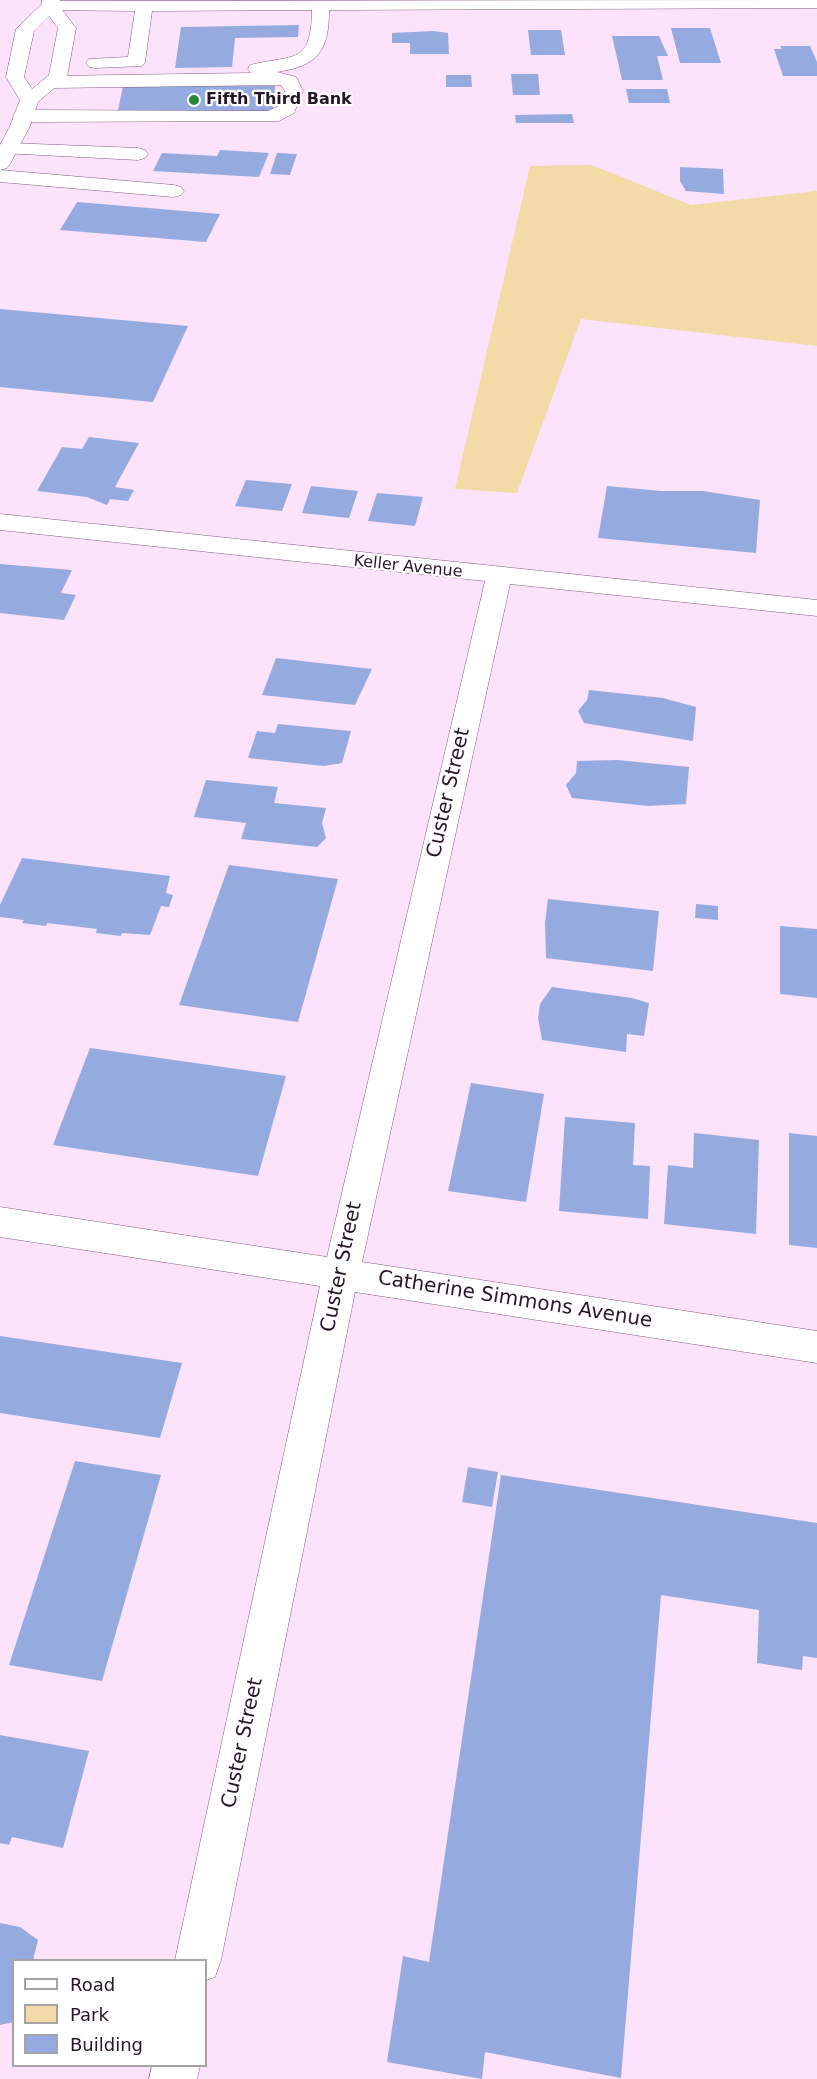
<!DOCTYPE html>
<html>
<head>
<meta charset="utf-8">
<style>
  body { margin:0 }
  #map { position:relative; width:817px; height:2079px; overflow:hidden; background:#fce2fb; font-family:"DejaVu Sans",sans-serif }
  canvas { display:block }
  .legend { position:absolute; left:12px; top:1959px; width:195px; height:108px; box-sizing:border-box; background:#fff; border:2px solid #a8a2a8; margin:0; padding:8px 10px; list-style:none; font-size:18px; color:#251625 }
  .legend li { display:flex; align-items:center; gap:12px; height:30px }
  .legend b { width:30px; border:2px solid #a8a2a8 }
</style>
</head>
<body>
<div id="map">
<canvas width="817" height="2079"></canvas>
<ul class="legend">
<li><b style="height:8px;background:#fff"></b>Road</li>
<li><b style="height:16px;background:#f2dba7"></b>Park</li>
<li><b style="height:16px;background:#95abe0"></b>Building</li>
</ul>
</div>
<script>
const ctx = document.querySelector('canvas').getContext('2d');
ctx.lineJoin = 'round';
function fillPath(path, color) {
  ctx.fillStyle = color;
  ctx.fill(path, 'evenodd');
}
function trace(path, color, width, dash) {
  ctx.strokeStyle = color;
  ctx.lineWidth = width;
  ctx.lineCap = dash ? 'butt' : 'round';
  ctx.setLineDash(dash || []);
  ctx.stroke(path);
}
function drawText(font, color, halo, rows, align = 'center') {
  ctx.font = font + ' "DejaVu Sans",sans-serif';
  ctx.lineWidth = 4.5;
  ctx.setLineDash([]);
  ctx.textBaseline = 'middle';
  ctx.strokeStyle = halo;
  ctx.fillStyle = color;
  for (const [text, x, y, turn = 0] of rows) {
    ctx.save();
    ctx.translate(x, y);
    ctx.rotate((+turn || 0) * Math.PI / 180);
    ctx.textAlign = isNaN(turn) ? turn : align;
    if (halo) ctx.strokeText(text, 0, 0);
    ctx.fillText(text, 0, 0);
    ctx.restore();
  }
}
fillPath(new Path2D(`
  M 592,165 L 691,205 L 817,191 L 817,346 L 581,319 L 517,493 L 455,489 L 530,166 Z`), '#f2dba7');
fillPath(new Path2D(`
  M 299,25 L 298,37 L 235,38 L 232,67 L 175,68 L 181,27 Z
  M 671,28 L 710,28 L 721,63 L 680,63 Z
  M 528,30 L 561,30 L 565,55 L 531,55 Z
  M 433,31 L 448,33 L 449,54 L 410,54 L 410,43 L 392,43 L 392,33 Z
  M 612,36 L 659,36 L 668,56 L 657,56 L 663,80 L 622,80 Z
  M 780,46 L 810,46 L 817,62 L 817,76 L 783,76 L 774,49 L 782,49 Z
  M 511,74 L 538,74 L 540,95 L 513,95 Z
  M 446,75 L 471,75 L 472,87 L 446,87 Z
  M 123,86 L 275,86 L 273,111 L 252,111 L 252,114 L 117,115 Z
  M 626,89 L 667,89 L 670,103 L 629,103 Z
  M 572,114 L 574,123 L 516,123 L 515,115 Z
  M 220,150 L 269,153 L 259,177 L 153,171 L 162,153 L 217,156 Z
  M 277,153 L 297,154 L 290,175 L 270,174 Z
  M 680,167 L 723,169 L 724,194 L 686,191 L 680,181 Z
  M 77,202 L 220,214 L 206,242 L 60,230 Z
  M 0,309 L 188,326 L 153,402 L 0,387 Z
  M 89,437 L 139,443 L 115,487 L 134,490 L 128,501 L 110,499 L 107,505 L 87,497 L 37,491 L 62,447 L 82,449 Z
  M 246,480 L 292,484 L 282,511 L 235,506 Z
  M 311,486 L 358,491 L 349,518 L 302,513 Z
  M 607,486 L 661,491 L 703,491 L 760,500 L 756,553 L 598,538 Z
  M 377,493 L 423,497 L 415,526 L 368,521 Z
  M 0,564 L 72,570 L 61,593 L 76,595 L 64,620 L 0,613 Z
  M 276,658 L 372,669 L 355,705 L 262,695 Z
  M 589,690 L 663,698 L 696,707 L 693,741 L 584,723 L 578,711 L 587,700 Z
  M 278,724 L 351,731 L 342,763 L 324,766 L 248,758 L 257,731 L 275,733 Z
  M 617,760 L 689,767 L 686,804 L 648,806 L 572,798 L 566,785 L 576,773 L 577,761 Z
  M 206,780 L 278,787 L 274,803 L 326,808 L 322,823 L 326,838 L 317,847 L 241,839 L 246,823 L 194,817 Z
  M 22,858 L 170,876 L 166,893 L 173,895 L 169,907 L 161,906 L 150,935 L 122,933 L 121,936 L 96,933 L 97,929 L 47,923 L 46,926 L 22,923 L 24,920 L 0,917 L 0,905 Z
  M 229,865 L 338,879 L 298,1022 L 179,1005 Z
  M 548,899 L 659,911 L 653,971 L 546,958 L 545,923 Z
  M 696,904 L 718,906 L 718,920 L 695,918 Z
  M 780,926 L 817,929 L 817,998 L 780,994 Z
  M 552,987 L 632,998 L 649,1003 L 644,1036 L 627,1034 L 626,1052 L 542,1040 L 538,1018 L 540,1004 Z
  M 90,1048 L 286,1076 L 258,1176 L 53,1145 Z
  M 471,1083 L 544,1094 L 526,1202 L 448,1191 Z
  M 565,1117 L 635,1123 L 633,1165 L 650,1166 L 648,1219 L 559,1211 Z
  M 694,1133 L 759,1140 L 756,1234 L 664,1224 L 668,1165 L 693,1168 Z
  M 789,1133 L 817,1136 L 817,1248 L 789,1245 Z
  M 0,1336 L 182,1363 L 160,1438 L 0,1413 Z
  M 75,1461 L 161,1475 L 102,1681 L 9,1665 Z
  M 468,1467 L 498,1472 L 492,1507 L 462,1502 Z
  M 501,1475 L 817,1523 L 817,1658 L 803,1656 L 802,1670 L 757,1663 L 759,1610 L 661,1595 L 621,2078 L 485,2052 L 482,2079 L 387,2062 L 403,1956 L 429,1962 Z
  M 0,1735 L 89,1751 L 63,1848 L 12,1837 L 9,1845 L 0,1843 Z
  M 0,1923 L 20,1927 L 38,1940 L 33,1960 L 14,1960 L 14,2022 L 0,2025 Z`), '#95abe0');
const minor = new Path2D(`
  M 817,0 L 817,8 L 329,10 C 329,51 318,66 277,72 L 296,77 L 303,91 L 294,113 L 279,121 L 23,122 L 16,120 L 13,116 L 16,112 L 23,110 L 268,111 L 279,106 L 285,91 L 281,85 L 52,88 L 45,86 L 43,82 L 45,78 L 52,76 L 251,73 L 248,69 L 250,65 C 294,54 311,66 312,10 L 152,11 L 145,62 L 142,66 L 95,68 L 89,67 L 86,63 L 89,59 L 128,57 L 135,11 L 44,10 L 41,6 L 44,2 L 50,1 Z
  M 9,143 L 138,148 L 145,150 L 148,154 L 145,158 L 138,160 L 2,153 L 0,148 L 2,145 Z
  M 0,170 L 174,185 L 181,187 L 184,191 L 181,195 L 174,197 L 0,182 Z
  M 0,514 L 817,600 L 817,616 L 510,584 L 362,1262 L 817,1331 L 817,1363 L 355,1292 L 221,1960 L 215,1977 L 206,1980 L 206,1960 L 175,1960 L 320,1286 L 0,1237 L 0,1207 L 327,1257 L 485,581 L 0,530 Z
  M 152,2066 L 200,2066 L 197,2079 L 149,2079 Z`);
const major = new Path2D(`
  M 42,0 L 60,0 L 59,6 L 76,28 L 67,77 L 38,102 L 30,126 L 10,164 L 7,168 L 0,170 L 0,145 L 10,126 L 20,100 L 6,77 L 16,29 L 42,4 ZM 49,16 L 58,28 L 49,75 L 32,89 L 24,77 L 34,31 Z`);
trace(minor, '#825c81', 1);
trace(major, '#825c81', 1);
fillPath(minor, '#fff');
fillPath(major, '#fff');
for (const [x, y, r, color] of [
  [194,100,6,"#23863a"]
]) {
  const dot = new Path2D();
  dot.arc(x, y, r, 0, 2 * Math.PI);
  ctx.fillStyle = color;
  ctx.fill(dot);
  trace(dot, '#fff', 2);
}
drawText('bold 16px', '#251625', '#fff', [
  ["Fifth Third Bank",206,100]
], 'left');
drawText('16px', '#251625', '#fff', [
  ["Keller Avenue",408,567,6]
]);
drawText('20px', '#251625', '#fff', [
  ["Custer Street",449,793,-77],
  ["Custer Street",342,1267,-78],
  ["Catherine Simmons Avenue",515,1300,9],
  ["Custer Street",243,1743,-78]
]);
</script>
</body>
</html>
